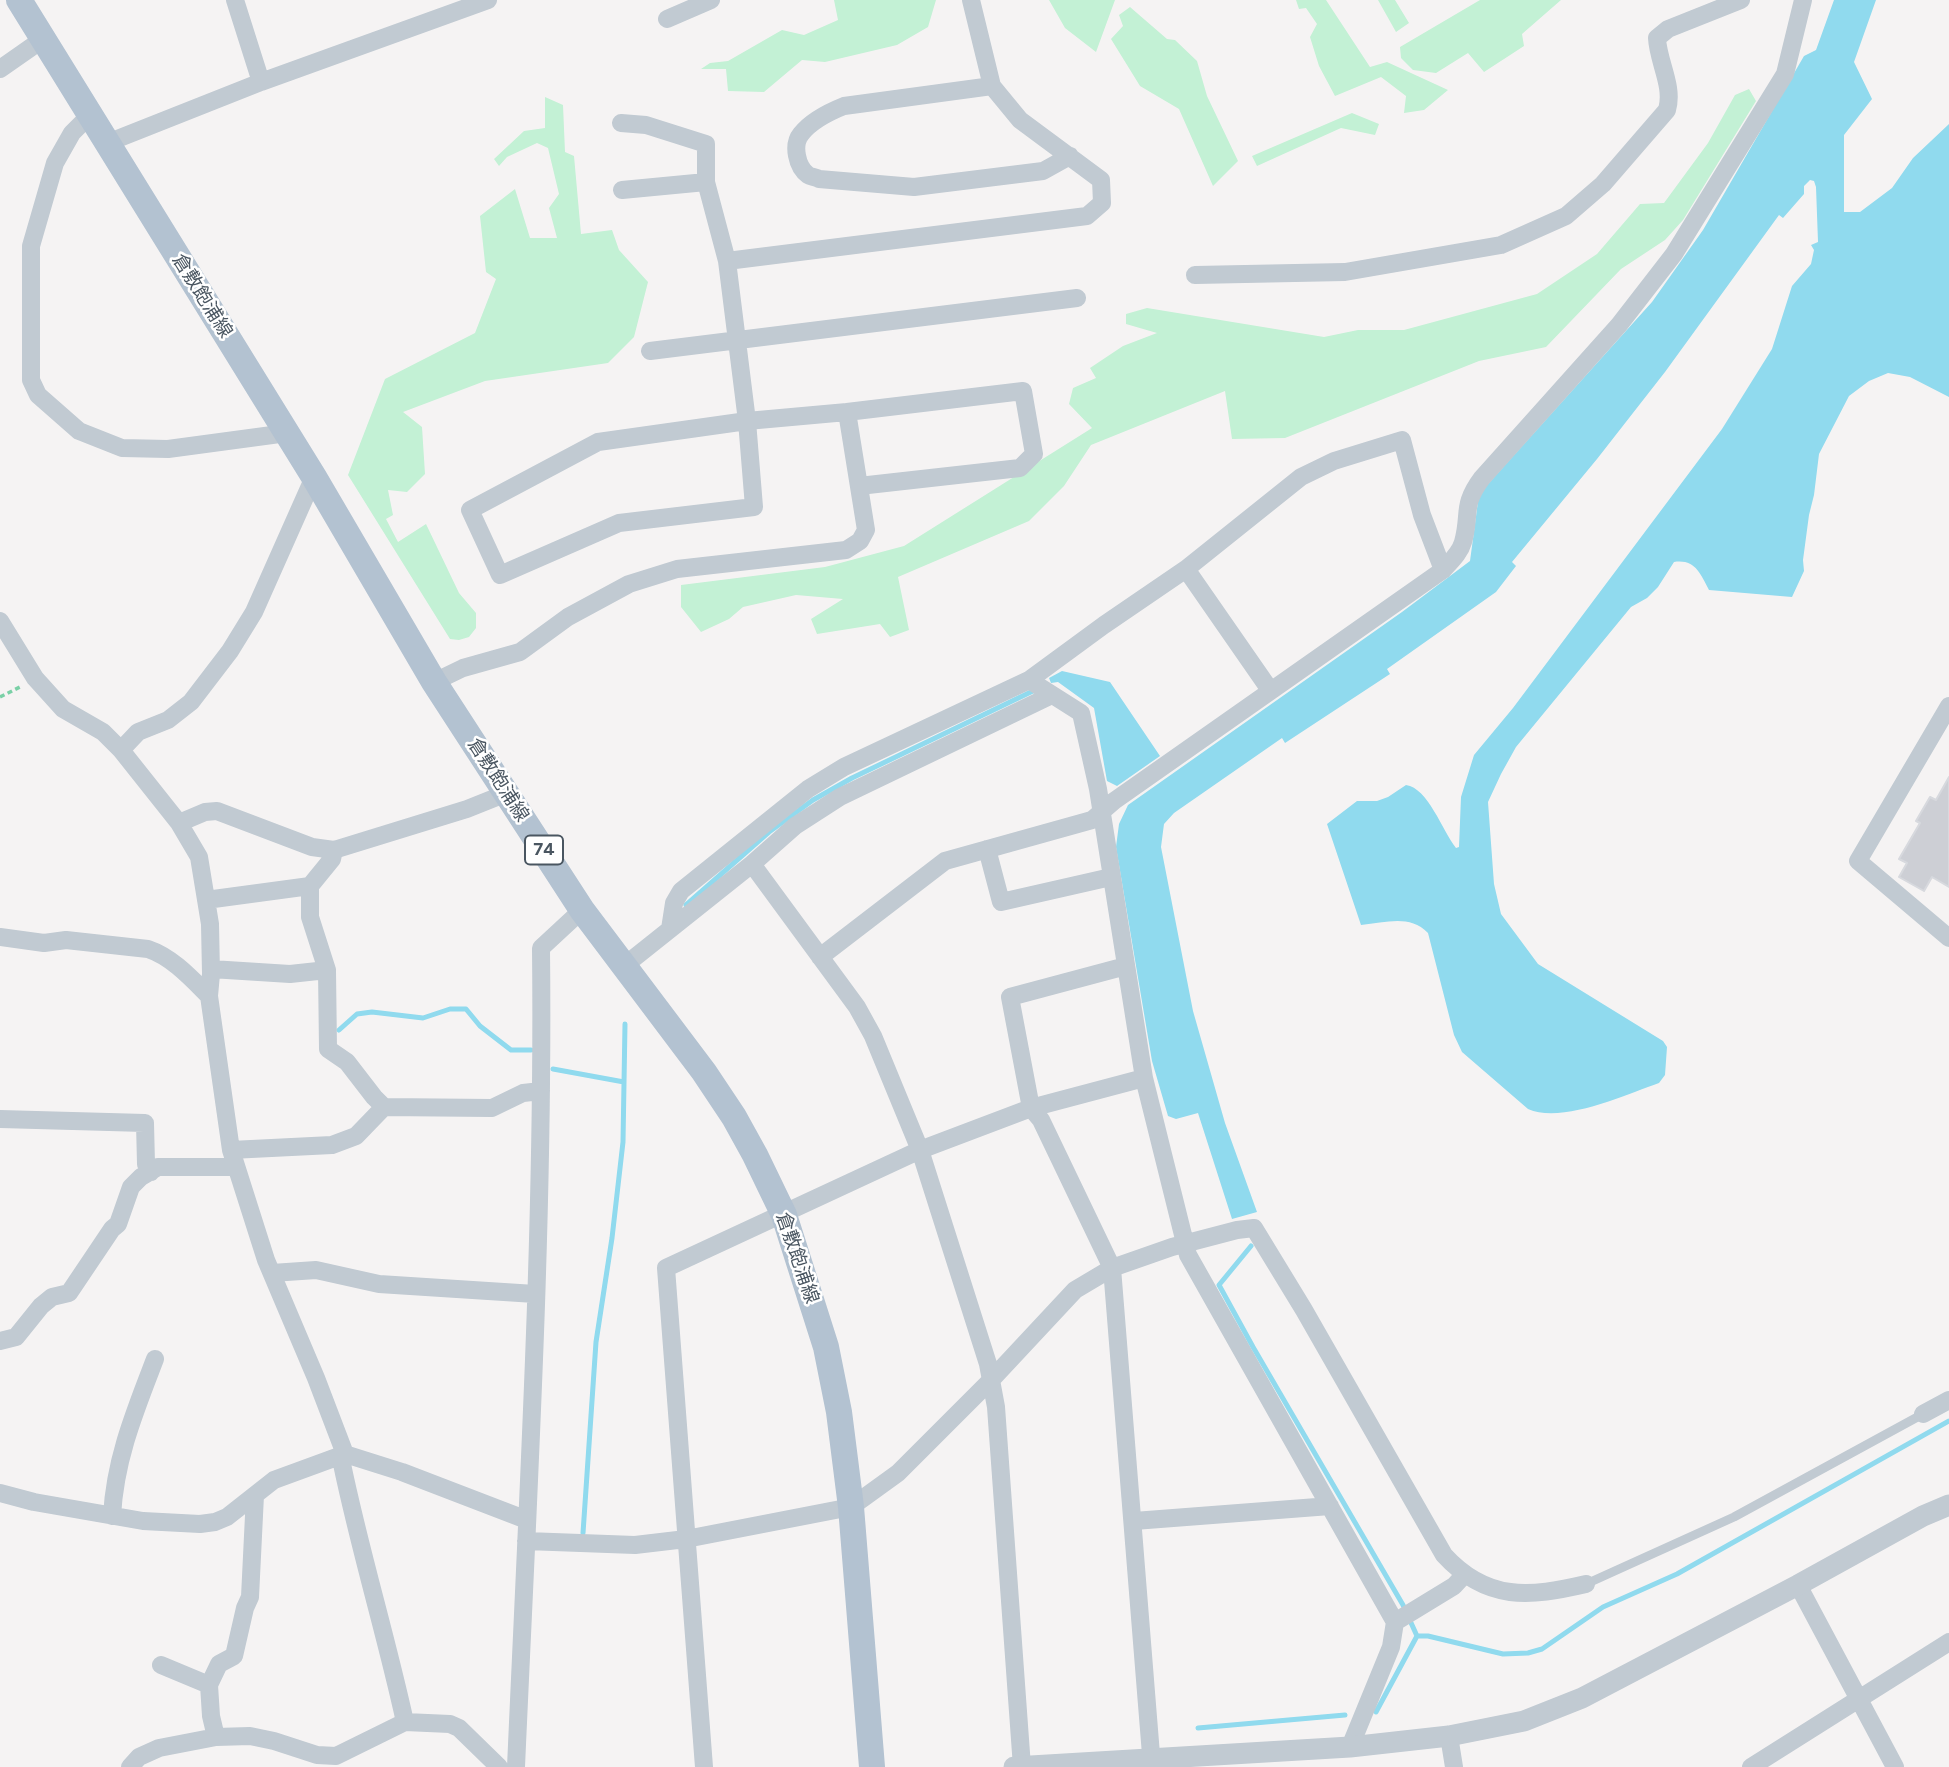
<!DOCTYPE html>
<html>
<head>
<meta charset="utf-8">
<style>
  body { margin:0 }
  canvas { display:block; background:#f5f3f3 }
</style>
</head>
<body>
<canvas width="1949" height="1767"></canvas>
<script>
const ctx = document.querySelector('canvas').getContext('2d');
ctx.lineJoin = 'round';
function fillPath(path, color) {
  ctx.fillStyle = color;
  ctx.fill(path, 'evenodd');
}
function trace(path, color, width, dash) {
  ctx.strokeStyle = color;
  ctx.lineWidth = width;
  ctx.lineCap = dash ? 'butt' : 'round';
  ctx.setLineDash(dash || []);
  ctx.stroke(path);
}
function drawText(font, color, halo, rows, align = 'center') {
  ctx.font = font + ' Figtree,"Noto Sans JP",sans-serif';
  ctx.lineWidth = 5;
  ctx.setLineDash([]);
  ctx.textBaseline = 'middle';
  ctx.strokeStyle = halo;
  ctx.fillStyle = color;
  for (const [text, x, y, turn = 0] of rows) {
    ctx.save();
    ctx.translate(x, y);
    ctx.rotate((+turn || 0) * Math.PI / 180);
    ctx.textAlign = isNaN(turn) ? turn : align;
    if (halo) ctx.strokeText(text, 0, 0);
    ctx.fillText(text, 0, 0);
    ctx.restore();
  }
}
fillPath(new Path2D(`
  M 834,0 L 936,0 L 928,27 L 897,45 L 825,62 L 802,60 L 764,92 L 728,91 L 726,69 L 701,69 L 710,63 L 728,61 L 782,30 L 804,35 L 838,20 Z
  M 1049,0 L 1115,0 L 1096,52 L 1065,28 Z
  M 1296,0 L 1326,0 L 1370,67 L 1387,62 L 1448,90 L 1424,110 L 1404,113 L 1406,96 L 1381,77 L 1335,96 L 1319,66 L 1310,37 L 1317,24 L 1306,8 L 1299,9 Z
  M 1378,0 L 1395,0 L 1409,23 L 1396,32 Z
  M 1480,0 L 1561,0 L 1522,34 L 1524,46 L 1484,72 L 1468,53 L 1436,73 L 1413,70 L 1401,58 L 1400,47 Z
  M 1130,7 L 1167,39 L 1175,40 L 1197,61 L 1207,96 L 1238,161 L 1213,186 L 1179,109 L 1140,86 L 1111,39 L 1123,26 L 1119,15 Z
  M 1749,89 L 1756,101 L 1683,220 L 1665,240 L 1621,269 L 1546,347 L 1479,361 L 1285,438 L 1232,439 L 1225,391 L 1091,445 L 1064,486 L 1029,521 L 898,577 L 909,630 L 890,637 L 880,624 L 817,634 L 811,619 L 843,599 L 796,595 L 743,607 L 729,619 L 701,632 L 681,607 L 681,585 L 825,567 L 904,546 L 1092,428 L 1069,404 L 1073,388 L 1096,378 L 1090,368 L 1123,346 L 1157,333 L 1126,324 L 1126,314 L 1147,308 L 1324,337 L 1358,330 L 1404,330 L 1537,294 L 1597,254 L 1640,204 L 1664,203 L 1708,143 L 1735,95 Z
  M 545,97 L 563,105 L 565,152 L 574,156 L 581,234 L 612,230 L 619,250 L 648,282 L 634,337 L 608,363 L 485,381 L 403,412 L 422,427 L 425,474 L 407,492 L 388,490 L 393,515 L 386,519 L 398,542 L 426,524 L 459,593 L 476,613 L 476,628 L 469,637 L 459,640 L 450,639 L 348,475 L 385,379 L 475,333 L 496,279 L 486,272 L 480,216 L 515,189 L 530,238 L 557,238 L 549,208 L 559,194 L 548,148 L 537,143 L 507,157 L 499,166 L 494,159 L 524,131 L 545,128 Z
  M 1352,113 L 1379,124 L 1375,135 L 1341,128 L 1257,166 L 1252,156 Z`), '#c3f1d5');
fillPath(new Path2D(`
  M 1834,0 L 1876,0 L 1854,62 L 1872,99 L 1844,135 L 1844,212 L 1860,212 L 1892,188 L 1913,158 L 1949,124 L 1949,397 L 1910,377 L 1888,373 L 1869,381 L 1849,396 L 1819,454 L 1814,495 L 1809,515 L 1803,560 L 1804,571 L 1792,597 L 1709,590 C 1700,573 1695,559 1674,562 L 1658,587 L 1647,598 L 1631,607 L 1516,747 L 1501,774 L 1488,802 L 1494,884 L 1501,914 L 1538,964 L 1663,1041 L 1667,1047 L 1665,1075 L 1659,1083 C 1625,1095 1562,1124 1528,1109 L 1462,1052 L 1454,1035 L 1428,933 C 1409,914 1386,923 1361,925 L 1327,824 L 1357,801 L 1377,801 L 1388,797 L 1406,785 C 1428,788 1442,830 1456,848 L 1459,847 L 1461,797 L 1474,755 L 1513,708 L 1722,429 L 1772,349 L 1792,286 L 1811,264 L 1814,250 L 1811,245 L 1818,242 L 1816,187 L 1814,181 L 1810,180 L 1804,186 L 1804,194 L 1783,218 L 1779,215 L 1665,372 L 1597,459 L 1512,562 L 1516,566 L 1496,592 L 1387,669 L 1390,674 L 1285,743 L 1282,738 L 1174,813 L 1164,824 L 1161,847 L 1193,1011 L 1225,1123 L 1257,1212 L 1232,1219 L 1198,1113 L 1176,1119 L 1168,1116 L 1152,1061 L 1116,847 L 1119,824 L 1128,805 L 1402,612 L 1470,561 L 1479,494 L 1652,302 L 1703,230 L 1804,56 L 1816,50 Z
  M 1062,671 L 1110,682 L 1160,756 L 1117,786 L 1107,781 L 1094,708 L 1058,682 L 1051,683 L 1049,678 Z`), '#90daee');
trace(new Path2D(`
  M 686,905 L 769,832 L 813,800 L 852,778 L 1035,690
  M 339,1030 L 357,1014 L 372,1012 L 423,1018 L 450,1009 L 466,1009 L 480,1026 L 511,1050 L 531,1050
  M 553,1069 L 624,1082
  M 1251,1246 L 1219,1285 L 1253,1347 L 1403,1605 L 1417,1636
  M 583,1533 L 596,1342 L 612,1238 L 623,1142 L 625,1024
  M 1376,1712 L 1417,1636 L 1428,1636 L 1503,1654 L 1528,1653 L 1542,1649 L 1603,1607 L 1677,1574 L 1949,1421
  M 1198,1728 L 1345,1715`), '#90daee', 5);
const building = new Path2D(`
  M 1949,777 L 1949,887 L 1932,877 L 1924,891 L 1899,877 L 1907,863 L 1899,859 L 1920,823 L 1916,821 L 1930,797 L 1936,800 Z`);
fillPath(building, '#cdcfd5');
trace(building, '#d7d9de', 2);
trace(new Path2D(`
  M 0,697 L 20,687`), '#7ad0a6', 3.5, [5, 3.5]);
trace(new Path2D(`
  M 1586,1584 L 1734,1517 L 1923,1414`), '#c1cad2', 9);
trace(new Path2D(`
  M 235,0 L 261,82
  M 667,19 L 711,0
  M 0,69 L 43,39
  M 992,86 L 844,106 C 829,112 811,121 801,134 C 792,145 797,167 808,175 C 811,177 816,177 819,179 L 914,187 L 1043,171 L 1070,156
  M 90,115 L 72,133 L 55,163 L 31,246 L 31,380 L 38,395 L 79,431 L 122,448 L 168,449 L 287,433
  M 621,123 L 646,125 L 706,144 L 706,182 L 727,261
  M 107,143 L 261,82 L 488,0
  M 622,190 L 706,182
  M 1195,275 L 1345,272 L 1501,245 L 1566,216 L 1603,184 L 1667,110 C 1674,86 1658,62 1657,38 L 1668,29 L 1741,0
  M 650,351 L 1077,298
  M 847,412 L 1023,391 L 1034,454 L 1020,468 L 859,486
  M 1186,569 L 1270,690
  M 0,621 L 35,678 L 63,709 L 103,732 L 121,750 L 179,823 L 199,857 L 210,924 L 211,974 L 209,996 L 231,1150 L 266,1260 L 316,1378 L 345,1454 L 342,1464 C 360,1551 386,1635 405,1722
  M 1029,680 L 1081,713 L 1098,789 L 1144,1078 L 1188,1255 L 1395,1622 L 1391,1647 L 1350,1747
  M 434,682 L 463,668 L 520,652 L 568,617 L 629,584 L 677,569 L 846,550 L 860,541 L 866,530 L 847,412 L 747,421 L 598,442 L 470,510 L 500,575 L 619,523 L 754,507 L 747,421 L 727,261 L 1087,216 L 1102,203 L 1101,180 L 1020,120 L 992,86 L 971,0
  M 1949,706 L 1858,861 L 1949,938
  M 121,750 L 138,732 L 168,720 L 191,702 L 230,651 L 254,612 L 314,477
  M 179,823 L 205,812 L 217,811 L 312,847 L 334,850 L 467,809 L 507,793
  M 987,849 L 1001,902 L 1111,877
  M 334,850 L 332,859 L 310,886 L 310,917 L 327,970 L 328,1049 L 347,1062 L 374,1097 L 384,1107
  M 752,864 L 857,1007 L 873,1036 L 920,1150 L 988,1364 L 996,1407 L 1022,1767
  M 206,900 L 310,886
  M 670,929 L 674,903 L 681,891 L 808,789 L 844,767 L 1029,680 L 1104,625 L 1186,569 L 1301,477 L 1334,461 L 1402,440 L 1422,515 L 1443,570
  M 0,937 L 44,943 L 66,940 L 148,949 C 172,957 191,978 209,996
  M 820,957 L 945,861 L 1092,820 L 1114,801 L 1443,570 C 1451,561 1460,553 1463,542 C 1471,514 1461,506 1482,478 L 1619,325 L 1674,254 L 1785,74 L 1803,0
  M 624,966 L 752,864 L 795,826 L 840,797 L 1052,695
  M 1126,966 L 1010,997 L 1031,1108 L 1041,1120 L 1112,1268 L 1152,1767
  M 211,969 L 290,974 L 327,970
  M 0,1119 L 145,1123 L 146,1164 L 151,1172
  M 231,1150 L 332,1145 L 356,1136 L 384,1107 L 492,1108 L 523,1093 L 541,1091
  M 272,1273 L 316,1270 L 379,1284 L 535,1294
  M 0,1341 L 16,1337 L 41,1306 L 52,1297 L 69,1293 L 112,1229 L 118,1224 L 131,1187 L 141,1177 L 158,1167 L 236,1167
  M 1923,1414 L 1949,1400
  M 0,1493 L 34,1502 L 143,1521 L 200,1524 L 215,1522 L 227,1517 L 274,1480 L 345,1454 L 402,1472 L 527,1520
  M 112,1516 C 115,1459 135,1411 155,1359
  M 1134,1521 L 1330,1506
  M 526,1541 L 635,1545 L 686,1539 L 851,1507 L 898,1473 L 991,1380 L 1075,1290 L 1112,1268 L 1172,1247 L 1237,1230 L 1254,1228 L 1304,1310 L 1444,1555 C 1487,1602 1530,1597 1586,1584
  M 1798,1585 L 1895,1767
  M 1395,1622 L 1454,1586 L 1465,1574
  M 161,1665 L 209,1685 L 211,1716 L 216,1737
  M 209,1685 L 219,1664 L 234,1656 L 245,1608 L 250,1597 L 255,1495
  M 1449,1736 L 1454,1767
  M 130,1767 L 139,1757 L 159,1748 L 216,1737 L 250,1736 L 274,1741 L 317,1755 L 336,1756 L 405,1722 L 450,1724 L 459,1728 L 499,1767
  M 516,1767 C 528,1494 544,1221 541,948 L 582,910
  M 704,1767 L 666,1268 L 920,1150 L 1031,1108 L 1144,1078
  M 1751,1767 L 1949,1642`), '#c1cad2', 18);
trace(new Path2D(`
  M 1014,1767 L 1350,1747 L 1449,1736 L 1524,1721 L 1582,1698 L 1798,1585 L 1923,1516 L 1949,1505`), '#c1cad2', 21);
trace(new Path2D(`
  M 19,0 L 314,477 L 434,682 L 582,910 L 704,1072 L 734,1117 L 755,1155 L 784,1215 L 826,1347 L 839,1412 L 851,1507 L 872,1767`), '#b3c2d1', 26);
for (const [x, y, w] of [
  [544,850,38]
]) {
  const box = new Path2D();
  box.roundRect(x - w / 2, y - 14.5, w, 29, 5);
  ctx.fillStyle = '#fff';
  ctx.fill(box);
  trace(box, '#4a5661', 2);
}
drawText('bold 18px', '#4a5661', null, [
  ["74",544,850]
]);
drawText('19px', '#4a5661', '#fff', [
  ["倉敷飽浦線",202,296,58],
  ["倉敷飽浦線",498,780,57],
  ["倉敷飽浦線",797,1258,71]
]);
</script>
</body>
</html>
